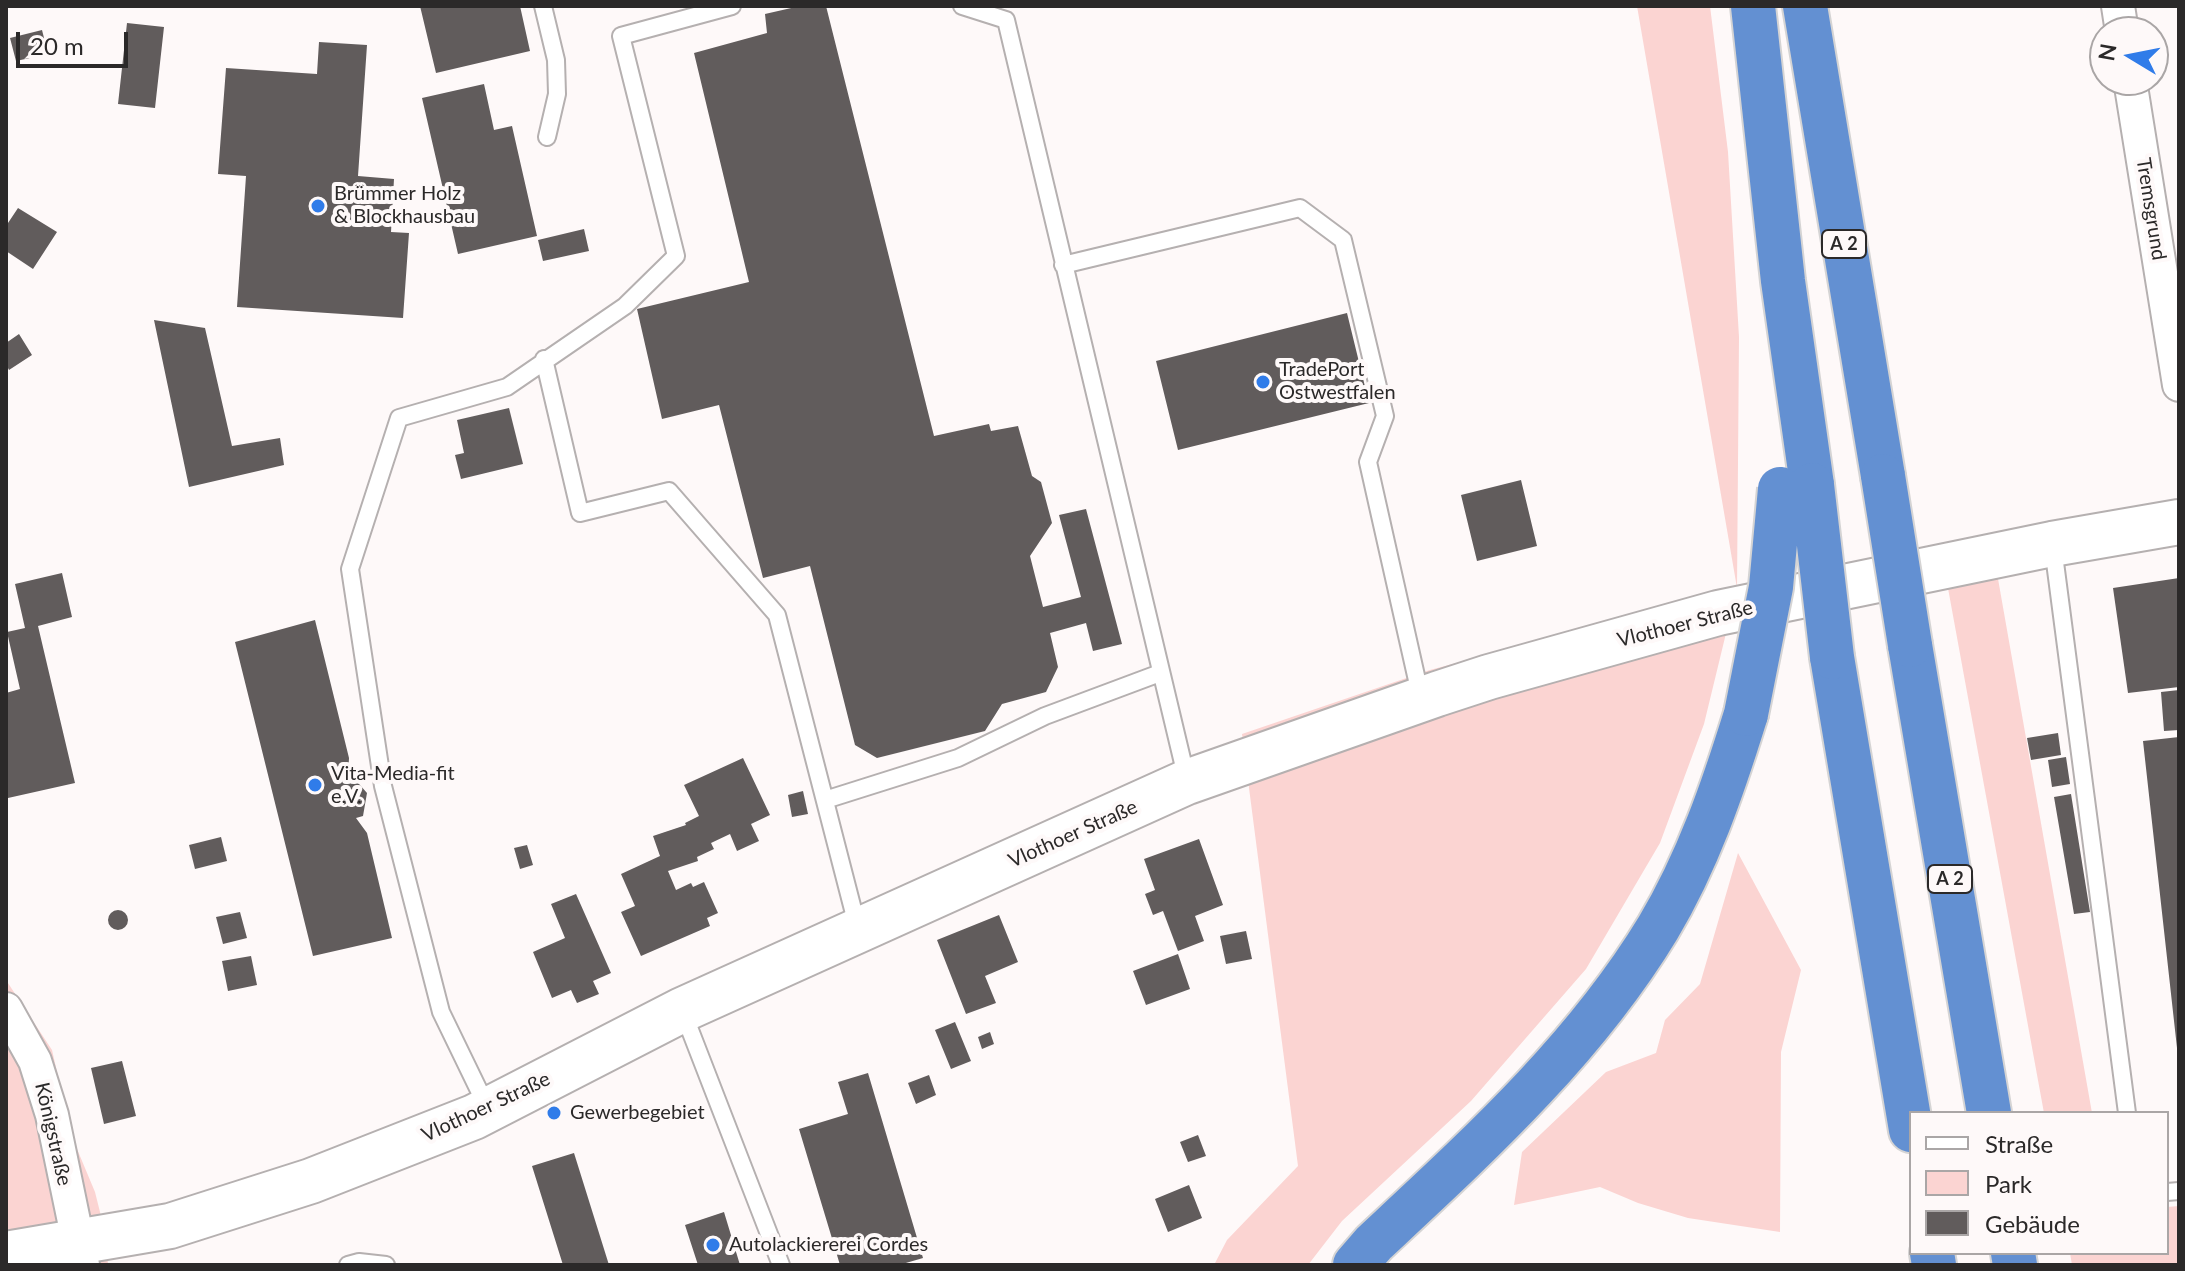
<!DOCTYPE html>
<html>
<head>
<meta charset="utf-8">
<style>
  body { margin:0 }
  #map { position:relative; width:2185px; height:1271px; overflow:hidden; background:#fef9f9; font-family:Lato,sans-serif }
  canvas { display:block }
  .frame { position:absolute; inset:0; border:8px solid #2b2929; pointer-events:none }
  .legend { position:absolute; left:1909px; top:1111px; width:260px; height:144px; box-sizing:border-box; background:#fef9f9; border:2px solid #aaa6a6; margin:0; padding:10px 14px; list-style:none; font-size:24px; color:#2b2929 }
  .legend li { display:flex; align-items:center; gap:16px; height:40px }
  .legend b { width:40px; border:2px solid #aaa6a6 }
  .north { position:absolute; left:2089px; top:16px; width:80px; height:80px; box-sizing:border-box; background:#fef9f9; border:2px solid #aaa6a6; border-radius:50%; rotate:280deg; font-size:22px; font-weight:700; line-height:32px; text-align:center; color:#2b2929 }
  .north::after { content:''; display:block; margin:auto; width:28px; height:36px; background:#307ce9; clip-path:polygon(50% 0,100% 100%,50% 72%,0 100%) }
  .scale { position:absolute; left:16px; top:32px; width:112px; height:36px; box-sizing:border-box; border:4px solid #2b2929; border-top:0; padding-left:10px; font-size:24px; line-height:28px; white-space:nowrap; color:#2b2929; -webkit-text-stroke:6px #fef9f9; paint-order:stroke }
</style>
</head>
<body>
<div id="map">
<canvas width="2185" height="1271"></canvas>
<div class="frame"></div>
<ul class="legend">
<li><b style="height:10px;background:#fff"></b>Straße</li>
<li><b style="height:22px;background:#fbd4d2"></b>Park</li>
<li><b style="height:22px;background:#615c5c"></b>Gebäude</li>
</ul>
<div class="north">N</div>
<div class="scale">20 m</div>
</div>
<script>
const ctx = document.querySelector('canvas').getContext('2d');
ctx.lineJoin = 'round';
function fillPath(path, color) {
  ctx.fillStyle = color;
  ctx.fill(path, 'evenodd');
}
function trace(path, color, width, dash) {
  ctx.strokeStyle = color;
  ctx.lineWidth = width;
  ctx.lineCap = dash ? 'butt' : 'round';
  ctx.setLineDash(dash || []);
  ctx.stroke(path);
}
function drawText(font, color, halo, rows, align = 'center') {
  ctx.font = font + ' Lato,sans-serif';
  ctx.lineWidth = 8;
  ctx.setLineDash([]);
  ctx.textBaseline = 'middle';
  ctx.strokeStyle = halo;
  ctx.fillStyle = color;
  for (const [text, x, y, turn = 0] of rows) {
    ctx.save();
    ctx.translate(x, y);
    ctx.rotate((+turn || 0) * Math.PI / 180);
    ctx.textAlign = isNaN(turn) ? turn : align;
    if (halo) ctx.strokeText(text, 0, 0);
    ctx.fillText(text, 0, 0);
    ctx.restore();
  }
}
fillPath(new Path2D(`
  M 1637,6 L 1710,6 L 1728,152 L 1739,337 L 1737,588 L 1704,724 L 1660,843 L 1586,969 L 1471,1101 L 1342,1221 L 1308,1265 L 1214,1265 L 1227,1240 L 1298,1166 L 1242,734 L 1430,670 L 1737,588 Z
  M 1991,539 L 2092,1113 L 2044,1113 L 1941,550 Z
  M 1738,853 L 1801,970 L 1781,1052 L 1780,1232 L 1688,1218 L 1638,1203 L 1600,1187 L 1514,1205 L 1522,1152 L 1606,1072 L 1656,1053 L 1665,1020 L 1700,984 Z
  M 6,980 L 52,1050 L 72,1137 L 95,1192 L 106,1236 L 108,1265 L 6,1265 Z
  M 2179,1206 L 2179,1265 L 2072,1265 L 2070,1253 L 2167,1253 L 2167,1207 Z`), '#fbd4d2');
fillPath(new Path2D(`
  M 420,6 L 520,6 L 530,51 L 436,73 Z
  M 800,6 L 826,6 L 934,436 L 989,424 L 991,431 L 1018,426 L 1032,476 L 1041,482 L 1052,523 L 1030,556 L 1043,607 L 1081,597 L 1059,515 L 1086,509 L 1122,644 L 1093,651 L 1086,623 L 1050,633 L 1058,667 L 1046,692 L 1002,704 L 985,731 L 877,758 L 855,745 L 810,566 L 763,578 L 719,405 L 662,419 L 637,309 L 749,282 L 694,53 L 767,33 L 765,14 Z
  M 127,23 L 164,27 L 155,108 L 118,104 Z
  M 42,30 L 48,54 L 16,61 L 10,38 Z
  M 319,42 L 367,45 L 358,176 L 394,179 L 391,232 L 409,233 L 403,318 L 237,307 L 246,176 L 218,174 L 226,68 L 317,74 Z
  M 484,84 L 494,130 L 512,126 L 537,236 L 458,254 L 422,98 Z
  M 18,208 L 57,232 L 33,269 L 6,251 L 6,226 Z
  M 584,229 L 589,251 L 543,261 L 538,240 Z
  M 1347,313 L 1369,403 L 1178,450 L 1156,361 Z
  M 154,320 L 205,328 L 232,446 L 280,438 L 284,465 L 189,487 Z
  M 19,334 L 32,355 L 9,370 L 6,364 L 6,343 Z
  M 509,408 L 523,464 L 461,479 L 455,455 L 464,453 L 457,420 Z
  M 1521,480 L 1537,546 L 1477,561 L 1461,495 Z
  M 62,573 L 72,617 L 38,626 L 75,783 L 8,798 L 6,693 L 20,689 L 7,632 L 25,628 L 15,584 Z
  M 2179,578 L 2179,687 L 2128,693 L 2113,588 Z
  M 315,620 L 349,758 L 348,777 L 352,776 L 367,793 L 363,816 L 356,818 L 367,833 L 392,938 L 313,956 L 235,642 Z
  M 2179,690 L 2179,730 L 2164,731 L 2161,692 Z
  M 2058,733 L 2061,755 L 2031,760 L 2027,738 Z
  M 2179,737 L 2179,1048 L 2177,1048 L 2143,741 Z
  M 2066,757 L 2070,784 L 2052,787 L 2048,760 Z
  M 743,758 L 770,815 L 751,824 L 759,841 L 737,851 L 730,834 L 711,843 L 714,849 L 697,857 L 698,861 L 668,871 L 676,890 L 691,883 L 693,887 L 704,882 L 718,913 L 707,918 L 710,926 L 641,956 L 621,912 L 635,906 L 621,874 L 660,856 L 653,836 L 686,825 L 685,823 L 699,816 L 684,785 Z
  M 803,791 L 808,814 L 792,817 L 788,795 Z
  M 2071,794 L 2090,912 L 2074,914 L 2054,797 Z
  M 221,837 L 227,861 L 195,869 L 189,845 Z
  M 1199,839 L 1223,905 L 1195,916 L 1204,941 L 1178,951 L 1163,911 L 1153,915 L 1145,894 L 1155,890 L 1144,859 Z
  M 527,845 L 533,865 L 520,869 L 514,848 Z
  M 576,894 L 611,973 L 593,981 L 599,994 L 577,1003 L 571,990 L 552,998 L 533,952 L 565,938 L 551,904 Z
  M108 920a10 10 0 1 1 20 0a10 10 0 1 1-20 0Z
  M 240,912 L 247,938 L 223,944 L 216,917 Z
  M 999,915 L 1018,962 L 985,976 L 996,1003 L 966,1014 L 937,940 Z
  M 1246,931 L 1252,959 L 1226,964 L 1220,936 Z
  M 1178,954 L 1190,989 L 1146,1005 L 1133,971 Z
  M 251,956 L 257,985 L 228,991 L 222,961 Z
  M 955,1022 L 971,1061 L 951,1069 L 935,1030 Z
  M 990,1032 L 994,1044 L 982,1049 L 978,1037 Z
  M 122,1061 L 136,1116 L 104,1124 L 91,1068 Z
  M 868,1073 L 923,1258 L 899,1265 L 840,1265 L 799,1129 L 848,1114 L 838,1082 Z
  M 929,1075 L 936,1095 L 916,1104 L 908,1083 Z
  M 1198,1135 L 1206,1156 L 1188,1162 L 1180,1142 Z
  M 574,1153 L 609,1265 L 563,1265 L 532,1166 Z
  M 1189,1185 L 1202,1218 L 1168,1232 L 1155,1199 Z
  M 724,1212 L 740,1265 L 698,1265 L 685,1225 Z`), '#615c5c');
const service = new Path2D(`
  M 543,6 L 556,60 L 557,94 L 547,137
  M 962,6 L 1006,20 L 1187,780
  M 1063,265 L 1300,208 L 1343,240 L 1385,416 L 1368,462 L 1421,698
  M 544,359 L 580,513 L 669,491 L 777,615 L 858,929
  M 2053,547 L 2127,1113
  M 825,800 L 958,758 L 1045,716 L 1160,673
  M 683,1012 L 781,1265
  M 487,1107 L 441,1012 L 383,786 L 350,569 L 399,418 L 507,387 L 625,306 L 676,256 L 621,36 L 732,6
  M 2167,1192 L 2179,1191
  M 348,1265 L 359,1262 L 386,1265`);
const minor = new Path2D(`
  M 2118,6 L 2122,32
  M 2130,80 L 2179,385
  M 6,1009 L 35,1061 L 52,1115 L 83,1265`);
const secondary = new Path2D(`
  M 6,1254 L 170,1226 L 311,1181 L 474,1117 L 682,1010 L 1187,782 L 1437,694 L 1489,677 L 1718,613 L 2052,544 L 2179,522`);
const motorway = new Path2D(`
  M 1753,6 L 1783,281 L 1812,485
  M 1805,6 L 1883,476
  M 1910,645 L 1989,1113
  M 1832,657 L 1911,1130
  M 1932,1253 L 1934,1265
  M 2013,1253 L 2015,1265
  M 1355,1265 L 1374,1243 C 1478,1146 1584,1050 1658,928 C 1698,861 1723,788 1746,714`);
trace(service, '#b5b0b0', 20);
trace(minor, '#b5b0b0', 36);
trace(secondary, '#b5b0b0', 48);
trace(motorway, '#d5d4d4', 48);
trace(service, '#fff', 16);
trace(minor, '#fff', 32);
trace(secondary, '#fff', 44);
trace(motorway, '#6390d2', 44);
const motorwayBridge = new Path2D(`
  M 1883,476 L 1910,645
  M 1812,485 L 1832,657
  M 1746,714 L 1771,587 L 1780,489`);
trace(motorwayBridge, '#d5d4d4', 48, []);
trace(motorwayBridge, '#6390d2', 44);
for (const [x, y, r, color] of [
  [318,206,8,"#307ce9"],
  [1263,382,8,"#307ce9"],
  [315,785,8,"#307ce9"],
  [554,1113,8,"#307ce9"],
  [713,1245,8,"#307ce9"]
]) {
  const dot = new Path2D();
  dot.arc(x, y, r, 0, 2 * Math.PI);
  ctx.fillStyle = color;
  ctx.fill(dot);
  trace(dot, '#fef9f9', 3);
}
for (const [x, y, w] of [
  [1844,244,44],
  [1950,879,44]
]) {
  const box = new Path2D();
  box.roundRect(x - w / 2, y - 14, w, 28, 6);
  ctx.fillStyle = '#fef9f9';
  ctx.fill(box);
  trace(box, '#2b2929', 2);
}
drawText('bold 18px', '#2b2929', null, [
  ["A 2",1844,244],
  ["A 2",1950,879]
]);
drawText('20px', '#2b2929', '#fef9f9', [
  ["Brümmer Holz",334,194],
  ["& Blockhausbau",334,217],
  ["TradePort",1279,370],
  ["Ostwestfalen",1279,393],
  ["Vita-Media-fit",331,774],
  ["e.V.",331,797],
  ["Gewerbegebiet",570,1113],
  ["Autolackiererei Cordes",729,1245]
], 'left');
drawText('20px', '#2b2929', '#fef9f9', [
  ["Tremsgrund",2151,209,81],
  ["Vlothoer Straße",1685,624,-14],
  ["Vlothoer Straße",1073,834,-24],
  ["Vlothoer Straße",486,1107,-25],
  ["Königstraße",53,1134,77]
]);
</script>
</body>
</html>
